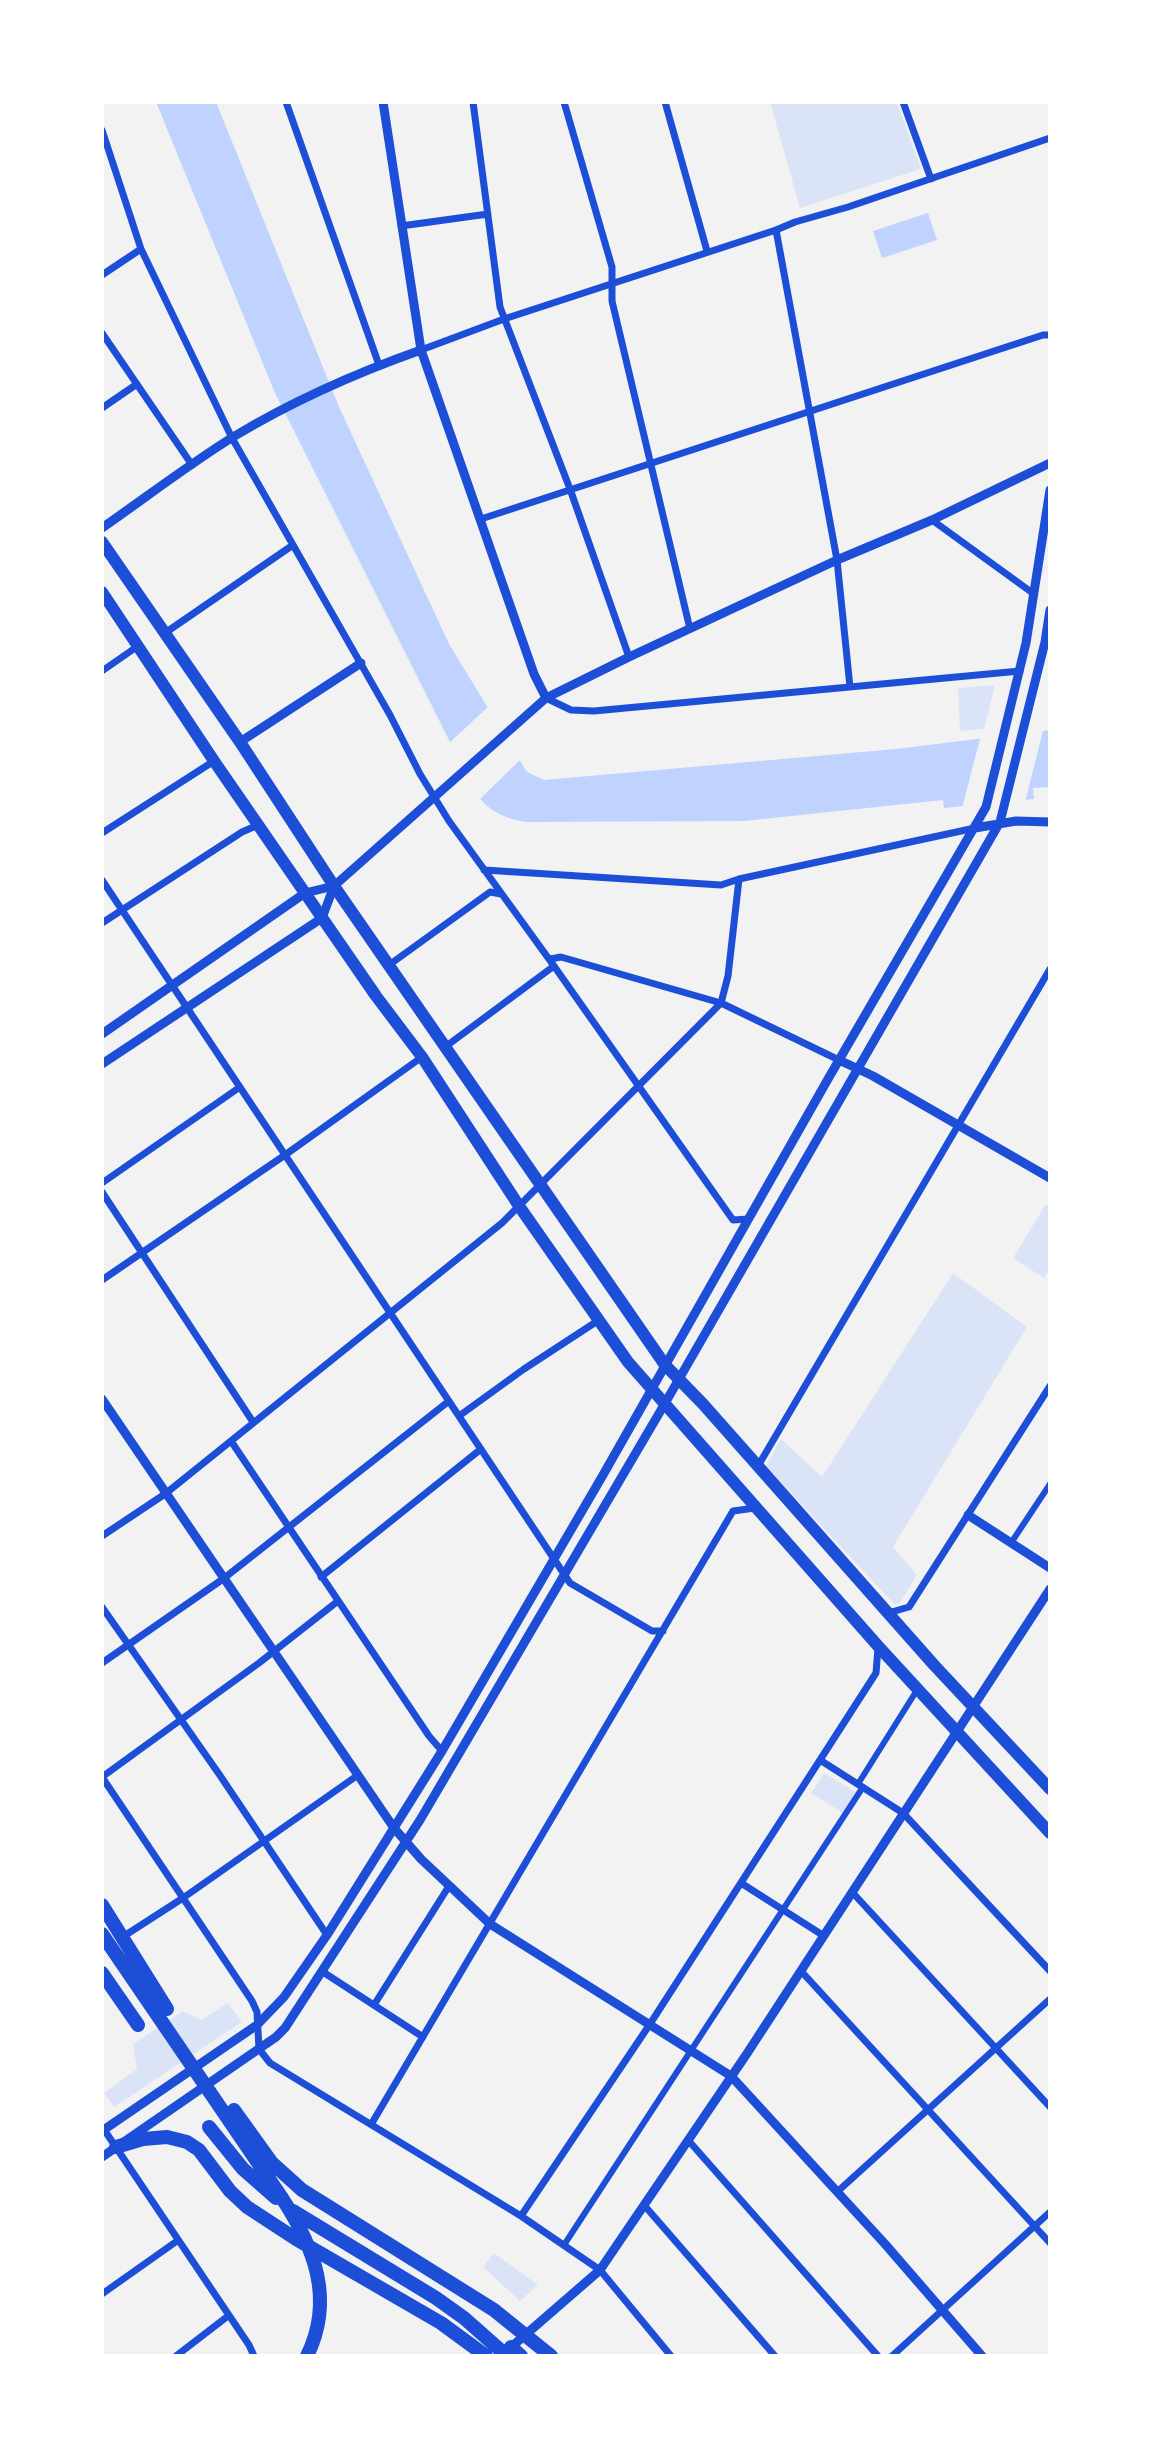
<!DOCTYPE html>
<html>
<head>
<meta charset="utf-8">
<style>
  body { margin:0 }
  #map { position:relative; width:1152px; height:2458px; overflow:hidden; background:#f2f2f2; font-family:"Asap Condensed",sans-serif }
  canvas { display:block }
  .frame { position:absolute; inset:0; border:104px solid #fff; pointer-events:none }
</style>
</head>
<body>
<div id="map">
<canvas width="1152" height="2458"></canvas>
<div class="frame"></div>
</div>
<script>
const ctx = document.querySelector('canvas').getContext('2d');
ctx.lineJoin = 'round';
function fillPath(path, color) {
  ctx.fillStyle = color;
  ctx.fill(path, 'evenodd');
}
function trace(path, color, width, dash) {
  ctx.strokeStyle = color;
  ctx.lineWidth = width;
  ctx.lineCap = dash ? 'butt' : 'round';
  ctx.setLineDash(dash || []);
  ctx.stroke(path);
}
fillPath(new Path2D(`
  M 770,102 L 897,102 L 921,169 L 800,208 Z
  M 995,685 L 984,729 L 960,731 L 958,688 Z
  M 1046,1204 L 1050,1207 L 1050,1269 L 1044,1278 L 1013,1258 Z
  M 953,1273 L 1027,1327 L 893,1547 L 917,1575 L 900,1603 L 894,1604 L 766,1466 L 781,1439 L 822,1477 Z
  M 824,1773 L 856,1792 L 843,1813 L 811,1793 Z
  M 228,2003 L 242,2022 L 114,2107 L 104,2093 L 137,2069 L 133,2044 L 183,2011 L 201,2020 Z
  M 494,2253 L 538,2285 L 520,2301 L 483,2267 Z`), '#dbe4f7');
fillPath(new Path2D(`
  M 156,102 L 216,102 L 339,407 L 449,644 L 527,772 L 544,780 L 896,749 L 1050,730 L 1050,787 L 1033,788 L 1034,799 L 944,808 L 943,800 L 744,821 L 525,822 C 475,813 472,784 451,744 L 275,393 Z
  M 928,213 L 937,240 L 882,258 L 873,231 Z`), '#bfd3fe');
fillPath(new Path2D(`
  M 489,706 L 521,759 L 479,800 L 447,745 Z
  M 1044,727 L 1025,802 L 962,808 L 981,735 Z`), '#f2f2f2');
trace(new Path2D(`
  M 1011,1543 L 1050,1484
  M 858,1784 L 917,1690
  M 564,2245 L 863,1787`), '#1d4ed8', 6);
trace(new Path2D(`
  M 286,102 L 379,365
  M 473,102 L 500,307 L 570,489 L 629,657
  M 564,102 L 612,267 L 612,301 L 690,629
  M 665,102 L 707,251
  M 903,102 L 931,179
  M 102,130 L 141,249 L 232,438 L 390,715 L 420,774 L 449,821 L 554,966
  M 401,226 L 488,214
  M 776,230 L 837,560 L 850,687
  M 102,275 L 141,249
  M 102,333 L 192,465
  M 421,350 L 504,319 L 776,230 L 795,222 L 848,207 L 1050,138
  M 102,408 L 137,384
  M 481,519 L 1043,335 L 1050,335
  M 932,520 L 1034,594
  M 165,633 L 293,545
  M 102,671 L 138,646
  M 546,698 L 571,710 L 594,711 L 1020,671
  M 102,833 L 214,761
  M 484,870 L 721,885 L 739,879 L 975,828
  M 102,880 L 570,1583 L 652,1631 L 663,1631
  M 102,923 L 242,832 L 258,825
  M 550,959 L 561,957 L 721,1003 L 839,1060
  M 389,965 L 490,892 L 501,894
  M 445,1047 L 554,966 L 733,1220 L 749,1219
  M 102,1183 L 240,1087
  M 102,1192 L 253,1422
  M 102,1280 L 285,1155 L 422,1057
  M 459,1416 L 524,1369 L 599,1320
  M 231,1441 L 429,1736 L 442,1751
  M 758,1466 L 1050,969
  M 102,1536 L 165,1494 L 502,1223 L 721,1003 L 728,976 L 739,879
  M 321,1577 L 481,1449
  M 102,1607 L 219,1774 L 327,1935
  M 888,1613 L 909,1607 L 1050,1386
  M 102,1663 L 223,1579 L 449,1401
  M 820,1760 L 903,1813 L 1050,1971
  M 102,1777 L 252,2001 L 257,2012 L 259,2049 L 270,2063 L 521,2216 L 600,2270 L 671,2356
  M 102,1777 L 259,1663 L 338,1601
  M 741,1883 L 824,1936
  M 852,1892 L 1050,2107
  M 121,1938 L 183,1898 L 358,1775
  M 801,1971 L 1050,2243
  M 323,1972 L 423,2037
  M 374,2005 L 449,1886
  M 372,2123 L 733,1511 L 755,1508
  M 103,2128 L 249,2345 L 254,2356
  M 688,2140 L 878,2356
  M 837,2192 L 1050,1999
  M 644,2205 L 775,2356
  M 521,2216 L 650,2024 L 876,1673 L 878,1648
  M 102,2294 L 177,2241
  M 176,2356 L 228,2316
  M 892,2356 L 1050,2212`), '#1d4ed8', 7);
trace(new Path2D(`
  M 383,102 L 421,350 L 534,674 L 546,698
  M 102,528 C 145,498 188,465 233,437 C 291,402 356,373 421,350
  M 240,742 L 361,663
  M 975,828 L 1016,821 L 1050,822
  M 102,1034 L 305,893 L 334,886
  M 839,1060 L 873,1076 L 1050,1178
  M 102,1064 L 322,918 L 334,886 L 546,698 L 629,657 L 837,560 L 932,520 L 1050,463
  M 102,1399 L 394,1828 L 421,1859 L 490,1924 L 731,2076 L 885,2244 L 982,2356
  M 968,1515 L 1050,1568
  M 102,2131 L 257,2025 L 284,1997 L 327,1935 L 442,1751 L 603,1475 L 828,1079 L 986,807 L 1026,643 L 1050,490
  M 102,2157 L 276,2037 L 285,2028 L 420,1820 L 664,1405 L 1000,822 L 1045,642 L 1050,610
  M 509,2349 L 600,2270 L 746,2055 L 1050,1589`), '#1d4ed8', 9);
trace(new Path2D(`
  M 102,542 L 240,742 L 334,886 L 665,1365 L 703,1404 L 934,1665 L 1050,1789
  M 102,592 L 214,761 L 376,996 L 422,1057 L 519,1206 L 628,1362 L 878,1646 L 1050,1833`), '#1d4ed8', 12);
trace(new Path2D(`
  M 102,1905 L 167,2009
  M 102,1934 L 282,2198 C 314,2247 335,2299 307,2356
  M 102,1973 L 138,2025
  M 234,2110 L 272,2163 L 302,2190 L 494,2310 L 551,2356
  M 209,2127 L 243,2169 L 276,2198
  M 116,2147 L 143,2139 L 167,2137 L 187,2142 L 199,2150 L 230,2191 L 247,2207 L 296,2239 L 441,2323 L 486,2356
  M 293,2211 L 436,2298 L 464,2318 L 507,2356
  M 511,2347 L 521,2356`), '#1d4ed8', 14);
</script>
</body>
</html>
